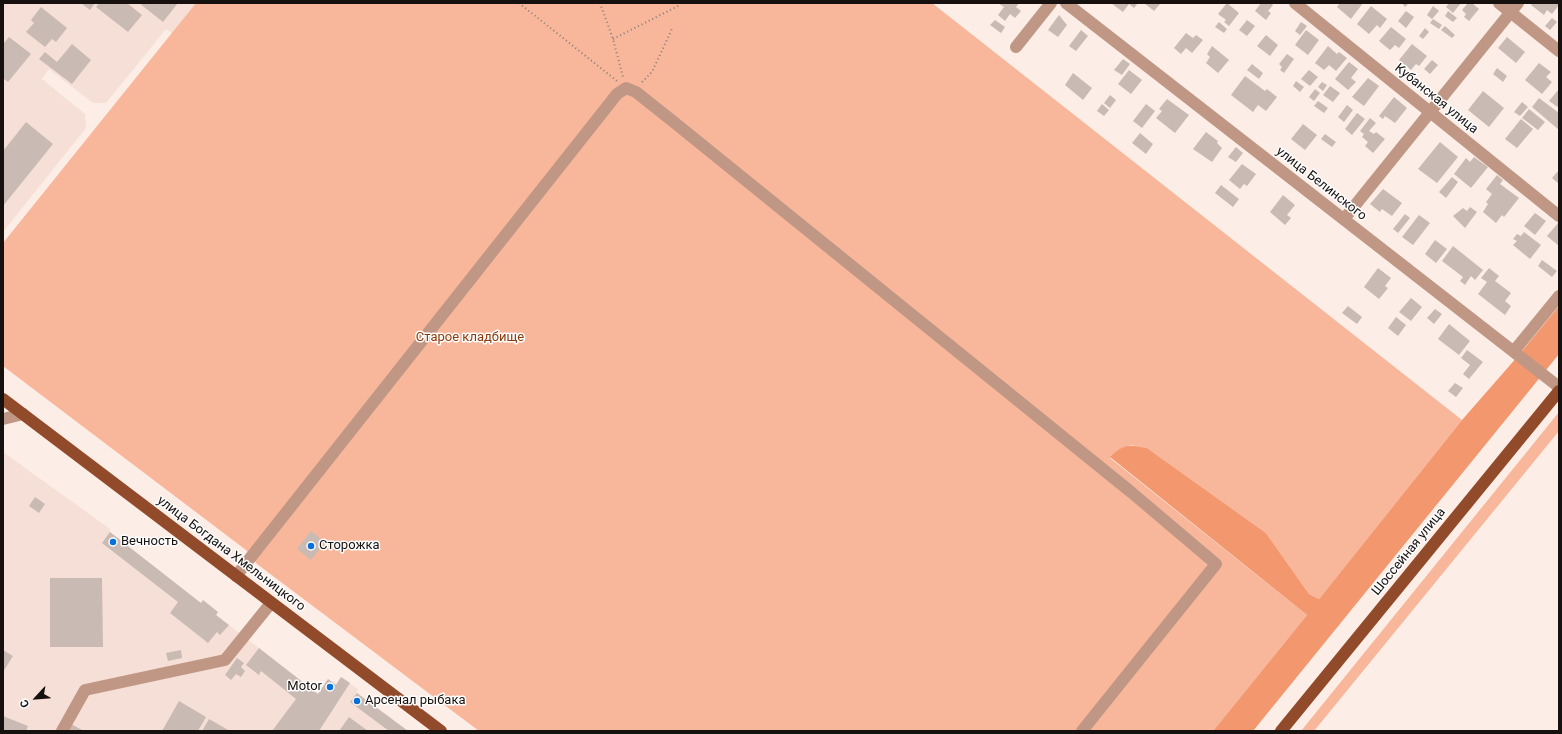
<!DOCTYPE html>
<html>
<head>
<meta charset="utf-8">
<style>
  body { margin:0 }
  #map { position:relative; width:1562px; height:734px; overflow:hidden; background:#fcede6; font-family:Roboto,sans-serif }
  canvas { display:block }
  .frame { position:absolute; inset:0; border:4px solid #16110f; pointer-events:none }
  .north { position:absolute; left:16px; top:678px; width:40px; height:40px; -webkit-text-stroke:3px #fdfdfd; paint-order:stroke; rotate:244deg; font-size:11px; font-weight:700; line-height:16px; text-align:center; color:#16110f }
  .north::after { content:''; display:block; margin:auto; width:14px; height:18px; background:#16110f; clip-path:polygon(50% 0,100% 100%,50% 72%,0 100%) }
</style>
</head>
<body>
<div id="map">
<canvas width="1562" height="734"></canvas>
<div class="frame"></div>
<div class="north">С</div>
</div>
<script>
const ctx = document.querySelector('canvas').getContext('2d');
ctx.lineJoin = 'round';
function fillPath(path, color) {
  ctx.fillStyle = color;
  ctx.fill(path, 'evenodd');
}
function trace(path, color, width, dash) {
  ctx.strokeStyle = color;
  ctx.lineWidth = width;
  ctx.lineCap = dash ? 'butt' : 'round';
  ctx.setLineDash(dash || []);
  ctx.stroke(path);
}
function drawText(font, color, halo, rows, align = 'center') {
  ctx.font = font + ' Roboto,sans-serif';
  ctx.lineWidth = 3;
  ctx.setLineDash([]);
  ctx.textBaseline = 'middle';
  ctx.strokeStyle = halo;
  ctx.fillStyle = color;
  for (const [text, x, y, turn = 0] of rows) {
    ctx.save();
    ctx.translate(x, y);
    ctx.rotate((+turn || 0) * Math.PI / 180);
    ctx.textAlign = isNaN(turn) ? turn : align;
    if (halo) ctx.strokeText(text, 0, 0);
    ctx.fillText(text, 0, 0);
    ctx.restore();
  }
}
fillPath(new Path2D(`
  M 3,3 L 196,3 L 172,33 L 166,29 L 106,103 L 93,103 L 49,69 L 42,79 L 85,114 L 86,128 L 3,232 Z
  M 3,452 L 110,529 L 110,532 L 200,603 L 203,600 L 218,612 L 216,615 L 318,694 L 328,679 L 336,684 L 341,677 L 358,689 L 357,693 L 408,731 L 3,731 Z`), '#f6dfd6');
fillPath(new Path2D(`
  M 196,3 L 932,3 L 1462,420 L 1319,599 L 1309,594 L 1266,533 L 1147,448 L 1131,445 L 1110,458 L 1307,615 L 1213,731 L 479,731 L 257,564 L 246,550 L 3,366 L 3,243 Z
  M 1559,412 L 1559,431 L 1314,731 L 1301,731 Z`), '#f8b79b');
fillPath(new Path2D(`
  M 1559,306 L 1559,354 L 1253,731 L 1213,731 L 1307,615 L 1110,457 C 1123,444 1130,444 1147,448 L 1266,533 L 1309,594 L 1319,599 L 1462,420 L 1518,356 Z`), '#f3986e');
fillPath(new Path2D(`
  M 81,3 L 95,3 L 90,10 Z
  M 99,3 L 127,3 L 142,15 L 128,32 L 96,7 Z
  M 139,3 L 178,3 L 163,22 Z
  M 998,3 L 1019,3 L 1016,7 L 1021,11 L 1015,18 L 1010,14 L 1005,21 L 998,15 L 1004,7 Z
  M 1111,3 L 1138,3 L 1134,8 L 1129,4 L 1123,12 Z
  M 1144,3 L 1161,3 L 1154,11 Z
  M 1227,3 L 1239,13 L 1229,26 L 1224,22 L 1226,20 L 1218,14 Z
  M 1261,3 L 1271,3 L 1273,5 L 1268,11 L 1271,13 L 1266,20 L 1255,11 Z
  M 1340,3 L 1363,3 L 1351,19 L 1337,7 Z
  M 1402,3 L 1409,3 L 1405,7 Z
  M 1449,3 L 1461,3 L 1453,13 L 1446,7 Z
  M 1468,3 L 1472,3 L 1479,9 L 1469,21 L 1464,17 L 1466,14 L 1462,10 Z
  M 1532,3 L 1559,3 L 1559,5 L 1552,14 L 1547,10 L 1544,15 L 1531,5 Z
  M 1371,6 L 1387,19 L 1380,28 L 1377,25 L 1369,34 L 1357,24 Z
  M 1433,6 L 1439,11 L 1432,19 L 1427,15 Z
  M 41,7 L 67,28 L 56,42 L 52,39 L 45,47 L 26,32 L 34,23 L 31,20 Z
  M 1406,11 L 1414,17 L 1406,28 L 1398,21 Z
  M 1448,11 L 1457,18 L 1453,22 L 1445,16 Z
  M 1059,15 L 1067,25 L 1058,37 L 1048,30 Z
  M 1552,18 L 1557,22 L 1550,30 L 1545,26 Z
  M 1433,19 L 1442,25 L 1439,29 L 1430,23 Z
  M 995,20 L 1005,27 L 1001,33 L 990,25 Z
  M 1247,20 L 1255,26 L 1247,36 L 1239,30 Z
  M 1219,22 L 1227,29 L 1224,33 L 1215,27 Z
  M 1301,22 L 1307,26 L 1300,35 L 1295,31 Z
  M 1445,26 L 1455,35 L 1452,38 L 1441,30 Z
  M 1391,27 L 1406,39 L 1399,48 L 1395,45 L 1390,50 L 1379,41 Z
  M 1425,28 L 1429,32 L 1423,39 L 1419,36 Z
  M 1081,30 L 1088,36 L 1076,51 L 1069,46 Z
  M 1306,30 L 1319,40 L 1308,55 L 1295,45 Z
  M 1186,33 L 1193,38 L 1196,35 L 1203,40 L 1192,53 L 1186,48 L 1181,54 L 1174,48 Z
  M 1266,35 L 1278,45 L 1270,56 L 1257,46 Z
  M 9,37 L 31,54 L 8,82 L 4,79 L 3,80 L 3,44 Z
  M 1507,37 L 1525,52 L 1516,63 L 1498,48 Z
  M 72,44 L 91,60 L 72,84 L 39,59 L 45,52 L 57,62 Z
  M 1412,44 L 1427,56 L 1419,66 L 1416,64 L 1411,70 L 1399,60 Z
  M 1212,46 L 1229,60 L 1218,73 L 1206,63 L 1210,57 L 1207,54 Z
  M 1328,46 L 1337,54 L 1339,52 L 1347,58 L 1336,71 L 1329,65 L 1324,70 L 1315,63 Z
  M 1287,54 L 1294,59 L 1284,73 L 1280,70 L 1282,67 L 1279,64 Z
  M 1123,59 L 1130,64 L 1122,75 L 1114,70 Z
  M 1432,60 L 1438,65 L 1430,74 L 1424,69 Z
  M 1349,62 L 1358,69 L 1351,78 L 1356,82 L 1348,90 L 1335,79 Z
  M 1539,63 L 1551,72 L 1546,77 L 1552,82 L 1542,94 L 1525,80 Z
  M 1252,64 L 1263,73 L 1259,79 L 1247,70 Z
  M 1497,68 L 1507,76 L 1503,82 L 1493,74 Z
  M 1129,70 L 1142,80 L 1131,94 L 1118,84 Z
  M 1309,70 L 1318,77 L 1310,86 L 1301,79 Z
  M 1073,73 L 1092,88 L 1083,100 L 1065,85 Z
  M 1245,76 L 1265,91 L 1267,89 L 1277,97 L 1266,111 L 1258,105 L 1253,112 L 1231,95 Z
  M 1368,78 L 1379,86 L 1364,106 L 1352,97 Z
  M 1296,81 L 1304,87 L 1300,92 L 1293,86 Z
  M 1322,82 L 1327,85 L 1323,91 L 1318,87 Z
  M 1330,86 L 1340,93 L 1333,102 L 1323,95 Z
  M 1315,89 L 1320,93 L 1314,101 L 1309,97 Z
  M 1559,89 L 1559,108 L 1549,101 Z
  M 1483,91 L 1504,108 L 1489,127 L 1468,110 Z
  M 1110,95 L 1116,100 L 1110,108 L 1104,103 Z
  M 1394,97 L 1407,108 L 1395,123 L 1385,116 L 1383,119 L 1379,116 Z
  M 1539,98 L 1559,113 L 1559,130 L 1532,107 Z
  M 1167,99 L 1189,115 L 1175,133 L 1156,118 L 1162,111 L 1159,109 Z
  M 1318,101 L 1328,108 L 1324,113 L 1314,106 Z
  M 1522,102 L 1528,107 L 1520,116 L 1514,112 Z
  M 1102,104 L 1109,110 L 1104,116 L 1097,111 Z
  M 1146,104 L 1155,111 L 1142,128 L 1133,121 Z
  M 1347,105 L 1353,110 L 1344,122 L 1338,117 Z
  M 1529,109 L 1545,122 L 1538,130 L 1522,118 Z
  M 1357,113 L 1365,119 L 1352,135 L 1345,129 Z
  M 1370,118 L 1376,123 L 1369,131 L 1374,134 L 1376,132 L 1385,139 L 1373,153 L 1365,146 L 1368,142 L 1362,137 L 1364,134 L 1360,131 Z
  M 1521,119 L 1533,129 L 1517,148 L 1505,139 Z
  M 26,122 L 53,144 L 3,206 L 3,151 Z
  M 1303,124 L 1317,135 L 1305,150 L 1291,139 Z
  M 1206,132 L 1218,141 L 1217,143 L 1222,148 L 1212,162 L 1193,149 Z
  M 1140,133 L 1153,144 L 1146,154 L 1132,143 Z
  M 1325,134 L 1336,142 L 1332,147 L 1321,139 Z
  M 1440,142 L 1458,157 L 1437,183 L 1418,169 Z
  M 1236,147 L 1243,153 L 1236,162 L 1228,157 Z
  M 1474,157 L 1488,167 L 1471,188 L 1454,174 L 1466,158 L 1470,162 Z
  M 1242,164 L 1256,174 L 1247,186 L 1244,184 L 1240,189 L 1229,180 Z
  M 1559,170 L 1559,184 L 1552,178 Z
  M 1497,175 L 1503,180 L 1500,184 L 1519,198 L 1504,217 L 1502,215 L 1496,223 L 1483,212 L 1488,204 L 1486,202 L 1492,194 L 1486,189 Z
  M 1452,177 L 1458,182 L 1446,198 L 1439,192 Z
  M 1221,185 L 1239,199 L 1233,207 L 1215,193 Z
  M 1383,189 L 1402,203 L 1392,216 L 1382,209 L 1380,212 L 1370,204 Z
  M 1283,195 L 1295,205 L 1287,215 L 1291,218 L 1285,225 L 1270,212 Z
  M 1470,207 L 1477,212 L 1465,228 L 1453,216 L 1463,208 L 1467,211 Z
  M 1535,213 L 1546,221 L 1535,235 L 1524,226 Z
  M 1405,214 L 1410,218 L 1398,233 L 1393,229 Z
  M 1419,215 L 1430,223 L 1413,245 L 1402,237 Z
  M 1558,223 L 1559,224 L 1559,246 L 1547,236 Z
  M 1524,232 L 1541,245 L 1530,259 L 1513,245 L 1517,241 L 1513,239 L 1517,234 L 1521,236 Z
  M 1435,240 L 1447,249 L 1436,263 L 1425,254 Z
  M 1453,246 L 1483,270 L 1475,280 L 1471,276 L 1465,285 L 1460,281 L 1463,277 L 1442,261 Z
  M 1542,260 L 1557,271 L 1552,277 L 1538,266 Z
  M 1378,268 L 1391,278 L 1385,286 L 1388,288 L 1379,299 L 1364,287 Z
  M 1489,268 L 1499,276 L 1495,281 L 1511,293 L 1505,301 L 1511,306 L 1505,315 L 1478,294 L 1487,282 L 1481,278 Z
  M 1411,298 L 1422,307 L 1411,321 L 1399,312 Z
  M 1348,306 L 1362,317 L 1357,324 L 1342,313 Z
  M 1435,309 L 1442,314 L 1434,324 L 1427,318 Z
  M 1396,317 L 1406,325 L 1398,336 L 1388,328 Z
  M 1449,324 L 1470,341 L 1459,355 L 1438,339 Z
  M 1467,350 L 1483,362 L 1469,379 L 1463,374 L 1470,365 L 1461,358 Z
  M 1455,383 L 1463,388 L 1456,397 L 1448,391 Z
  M 35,497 L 45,504 L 39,513 L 29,506 Z
  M 311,531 L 325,542 L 311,560 L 297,549 Z
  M 110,532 L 201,603 L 203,600 L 218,612 L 216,615 L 229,625 L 220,635 L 217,632 L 208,643 L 170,613 L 178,602 L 102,543 Z
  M 50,578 L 102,578 L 103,647 L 50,647 Z
  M 259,648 L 318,694 L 328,679 L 336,685 L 341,677 L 350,683 L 319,731 L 272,731 L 296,699 L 261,671 L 259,675 L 246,665 Z
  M 3,650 L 13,656 L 3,672 Z
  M 181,650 L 182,658 L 168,661 L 166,653 Z
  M 237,658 L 244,663 L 241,667 L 245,671 L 241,677 L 236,674 L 231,680 L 225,675 Z
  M 357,693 L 408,731 L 389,731 L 350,702 Z
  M 179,701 L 206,717 L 198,731 L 162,731 Z
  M 3,716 L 28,726 L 26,731 L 3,731 Z
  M 349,717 L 368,731 L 339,731 Z
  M 209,719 L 230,731 L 202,731 Z
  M 71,724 L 84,731 L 67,731 Z`), '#c9bbb4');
trace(new Path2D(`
  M 519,3 L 617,81
  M 600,3 L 613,39 L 623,77
  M 613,39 L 680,5
  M 642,82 L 652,72 L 672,29`), '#877d79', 2, [1, 3]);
trace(new Path2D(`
  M 1066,3 L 1559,387
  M 1295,3 L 1559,216
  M 1499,3 L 1559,51
  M 1016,47 L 1051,3
  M 1344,219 L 1518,3
  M 1514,351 L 1559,296
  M 3,419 L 23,414
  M 236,576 L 617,94 L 626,88 L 636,92 L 675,123 L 1131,492 L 1216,564 L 1082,731
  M 62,731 L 85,690 L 225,660 L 271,603`), '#c09785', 12);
trace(new Path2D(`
  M 3,399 L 441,731
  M 1281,731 L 1559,391`), '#914b2a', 12);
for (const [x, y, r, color] of [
  [113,542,4,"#0871d9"],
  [311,546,4,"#0871d9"],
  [330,687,4,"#0871d9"],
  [357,701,4,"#0871d9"]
]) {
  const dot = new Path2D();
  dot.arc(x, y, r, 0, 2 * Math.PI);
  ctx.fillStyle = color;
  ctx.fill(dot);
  trace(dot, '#fdfdfd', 1.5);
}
drawText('13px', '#16110f', '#fdfdfd', [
  ["Кубанская улица",1436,99,39],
  ["улица Белинского",1321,184,38],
  ["Шоссейная улица",1409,552,-51],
  ["улица Богдана Хмельницкого",231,554,37]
]);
drawText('13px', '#8b3a0b', '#fdfdfd', [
  ["Старое кладбище",470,338]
]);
drawText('13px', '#16110f', '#fdfdfd', [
  ["Вечность",121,542],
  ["Сторожка",319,546],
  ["Motor",322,687,"right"],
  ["Арсенал рыбака",365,701]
], 'left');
</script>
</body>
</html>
